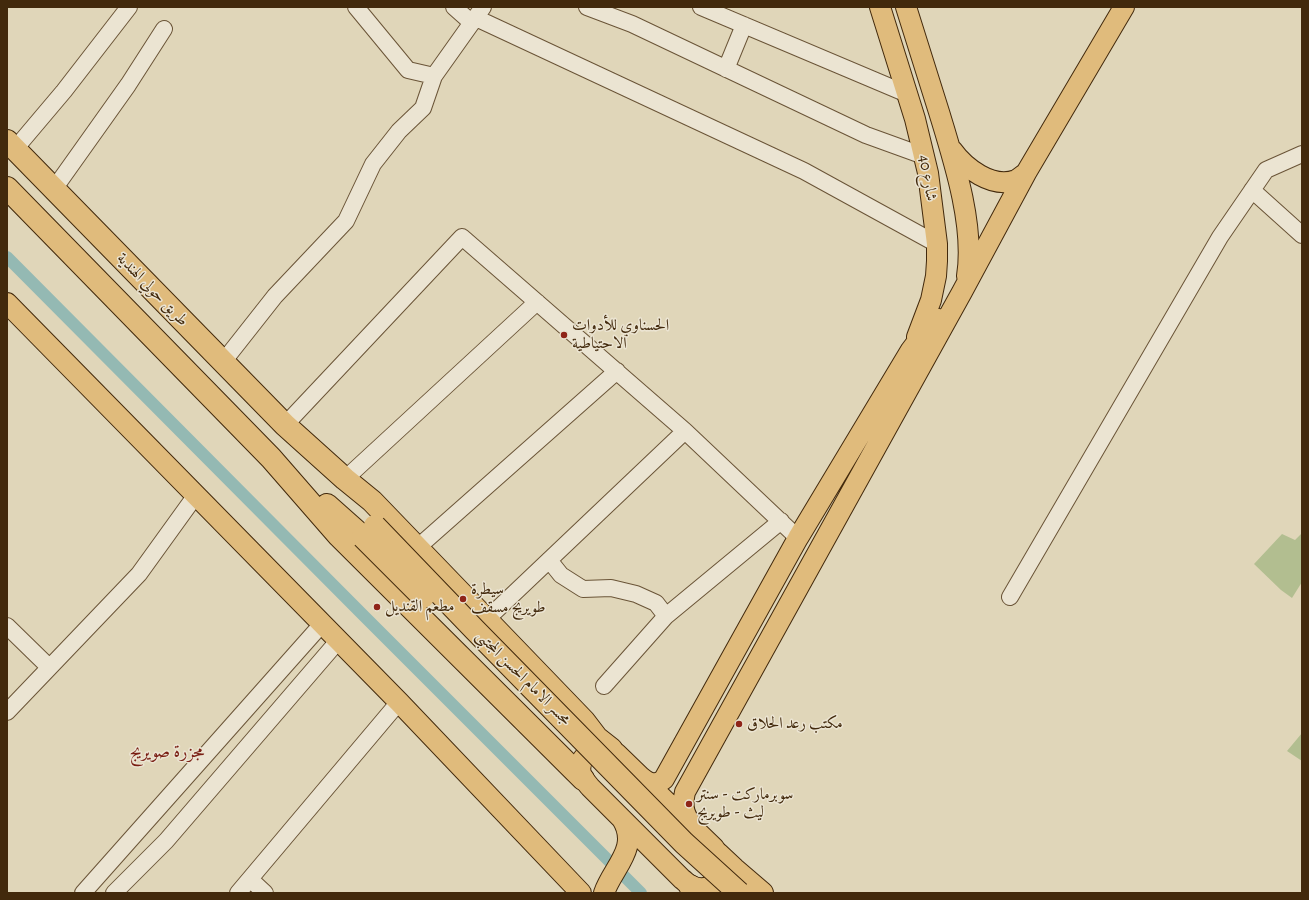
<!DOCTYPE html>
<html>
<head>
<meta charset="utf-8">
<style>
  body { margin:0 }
  #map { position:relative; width:1309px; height:900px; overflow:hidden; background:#e0d6b9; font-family:Alegreya,serif }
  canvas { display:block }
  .frame { position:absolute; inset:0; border:8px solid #42290c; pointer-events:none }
</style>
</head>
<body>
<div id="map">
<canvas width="1309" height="900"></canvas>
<div class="frame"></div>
</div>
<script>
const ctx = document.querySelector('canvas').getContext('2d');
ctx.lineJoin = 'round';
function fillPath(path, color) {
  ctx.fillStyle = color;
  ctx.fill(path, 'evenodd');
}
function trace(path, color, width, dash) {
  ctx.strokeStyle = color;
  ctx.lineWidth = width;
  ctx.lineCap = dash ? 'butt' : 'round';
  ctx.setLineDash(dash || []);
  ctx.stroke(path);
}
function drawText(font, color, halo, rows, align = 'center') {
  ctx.font = font + ' Alegreya,Amiri,serif';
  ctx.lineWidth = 3;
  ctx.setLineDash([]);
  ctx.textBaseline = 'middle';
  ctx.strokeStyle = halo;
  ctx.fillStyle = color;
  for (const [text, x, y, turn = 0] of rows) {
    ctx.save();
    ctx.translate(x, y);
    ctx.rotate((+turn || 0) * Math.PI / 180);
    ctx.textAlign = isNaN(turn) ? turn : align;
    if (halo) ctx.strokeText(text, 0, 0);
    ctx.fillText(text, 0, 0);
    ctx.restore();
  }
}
fillPath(new Path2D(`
  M 1302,533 L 1302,582 L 1292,598 L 1281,590 L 1254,564 L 1282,534 L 1295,540 Z
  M 1302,733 L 1302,761 L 1287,751 Z`), '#b2be90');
trace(new Path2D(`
  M 7,257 L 365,617 L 641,893`), '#94b9b3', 12);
const minor = new Path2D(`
  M 356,7 L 408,70 L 434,76
  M 454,7 L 472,23
  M 587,7 L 632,24 L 866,135 L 924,156
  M 701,7 L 907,94
  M 476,18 L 804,171 L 937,244
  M 726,69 L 744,25
  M 15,149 L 64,91 L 129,7
  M 54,189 L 128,85 L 164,29
  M 1252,190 L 1302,235
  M 223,362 L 275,296 L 346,221 L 373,164 L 399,131 L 423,108 L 434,76 L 483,7
  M 285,425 L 462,237 L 685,431 L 798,538
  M 345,479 L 537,302
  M 417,548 L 617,371
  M 549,560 L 561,575 L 583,589 L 611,588 L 636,594 L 656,603 L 666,616
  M 1010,597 L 1220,237 L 1266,170 L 1302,154
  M 486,620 L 685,431
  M 7,626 L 49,667
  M 604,686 L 666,616 L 781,521
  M 7,712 L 139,574 L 196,495
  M 250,879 L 265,893
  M 83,893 L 322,624
  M 114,893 L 166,841 L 338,641
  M 238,893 L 399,702`);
const major = new Path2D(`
  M 880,7 L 915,119 L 928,173 L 937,244 L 937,261 L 936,276 L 931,300 L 917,337
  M 906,7 C 917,42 928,77 939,112 C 954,161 975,226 967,276
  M 952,150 C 965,168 992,189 1016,180 C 1020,178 1023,175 1026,173
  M 7,303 L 399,702 L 581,893
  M 604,747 L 611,749 L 617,754 L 714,848 C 730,870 713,898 690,885 C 687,884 685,881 682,879 L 590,787 C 587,783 583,779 581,774 C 577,759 590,748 604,747 Z
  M 641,777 C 649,784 656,786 664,779 L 798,538 L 911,350 L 923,334 L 939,319
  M 695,830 C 685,816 681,809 685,792 L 962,292 L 1026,173 L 1124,7
  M 604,893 C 613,867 640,848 622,819`);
const highway = new Path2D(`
  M 7,141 L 285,425 L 345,479 L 372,501 L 584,721 L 597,738 L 611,749
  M 7,188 L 271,458 L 339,536 L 583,779
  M 327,505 L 363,537
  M 718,854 L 734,869 L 762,893
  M 690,886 L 700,893
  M 715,893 C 719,880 730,875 743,879`);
trace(minor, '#6a5437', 18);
trace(major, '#42290c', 22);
trace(highway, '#42290c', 24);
trace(minor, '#ebe4d2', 16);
trace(major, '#e0bb7c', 20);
trace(highway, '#e0bb7c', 22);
const highwayBridge = new Path2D(`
  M 375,526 L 475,630 L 684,843 L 739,893
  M 363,537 L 423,597`);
trace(highwayBridge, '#42290c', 24, []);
trace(highwayBridge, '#e0bb7c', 22);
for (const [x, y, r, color] of [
  [564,335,4,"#8f2418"],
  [463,599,4,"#8f2418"],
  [377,607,4,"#8f2418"],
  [739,724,4,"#8f2418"],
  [689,804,4,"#8f2418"]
]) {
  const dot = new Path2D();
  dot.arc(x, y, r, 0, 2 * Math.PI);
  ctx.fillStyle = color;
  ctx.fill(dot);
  trace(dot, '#ebe4d2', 1.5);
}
drawText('16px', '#42290c', '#ebe4d2', [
  ["شارع 40",927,178,80],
  ["طريق حولي الهندية",152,290,46],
  ["مجسر الامام الحسن المجتبى",523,678,45]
]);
drawText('16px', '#42290c', '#ebe4d2', [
  ["الحسناوي للأدوات",572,326],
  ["الاحتياطية",572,344],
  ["سيطرة",471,590],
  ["طويريج مسقف",471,608],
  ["مطعم القنديل",385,607],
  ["مكتب رعد الحلاق",747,724],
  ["سوبرماركت - سنتر",697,795],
  ["ليث - طويريج",697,813]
], 'left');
drawText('18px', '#7a1f14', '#ebe4d2', [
  ["مجزرة صويريج",167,753]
]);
</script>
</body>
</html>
